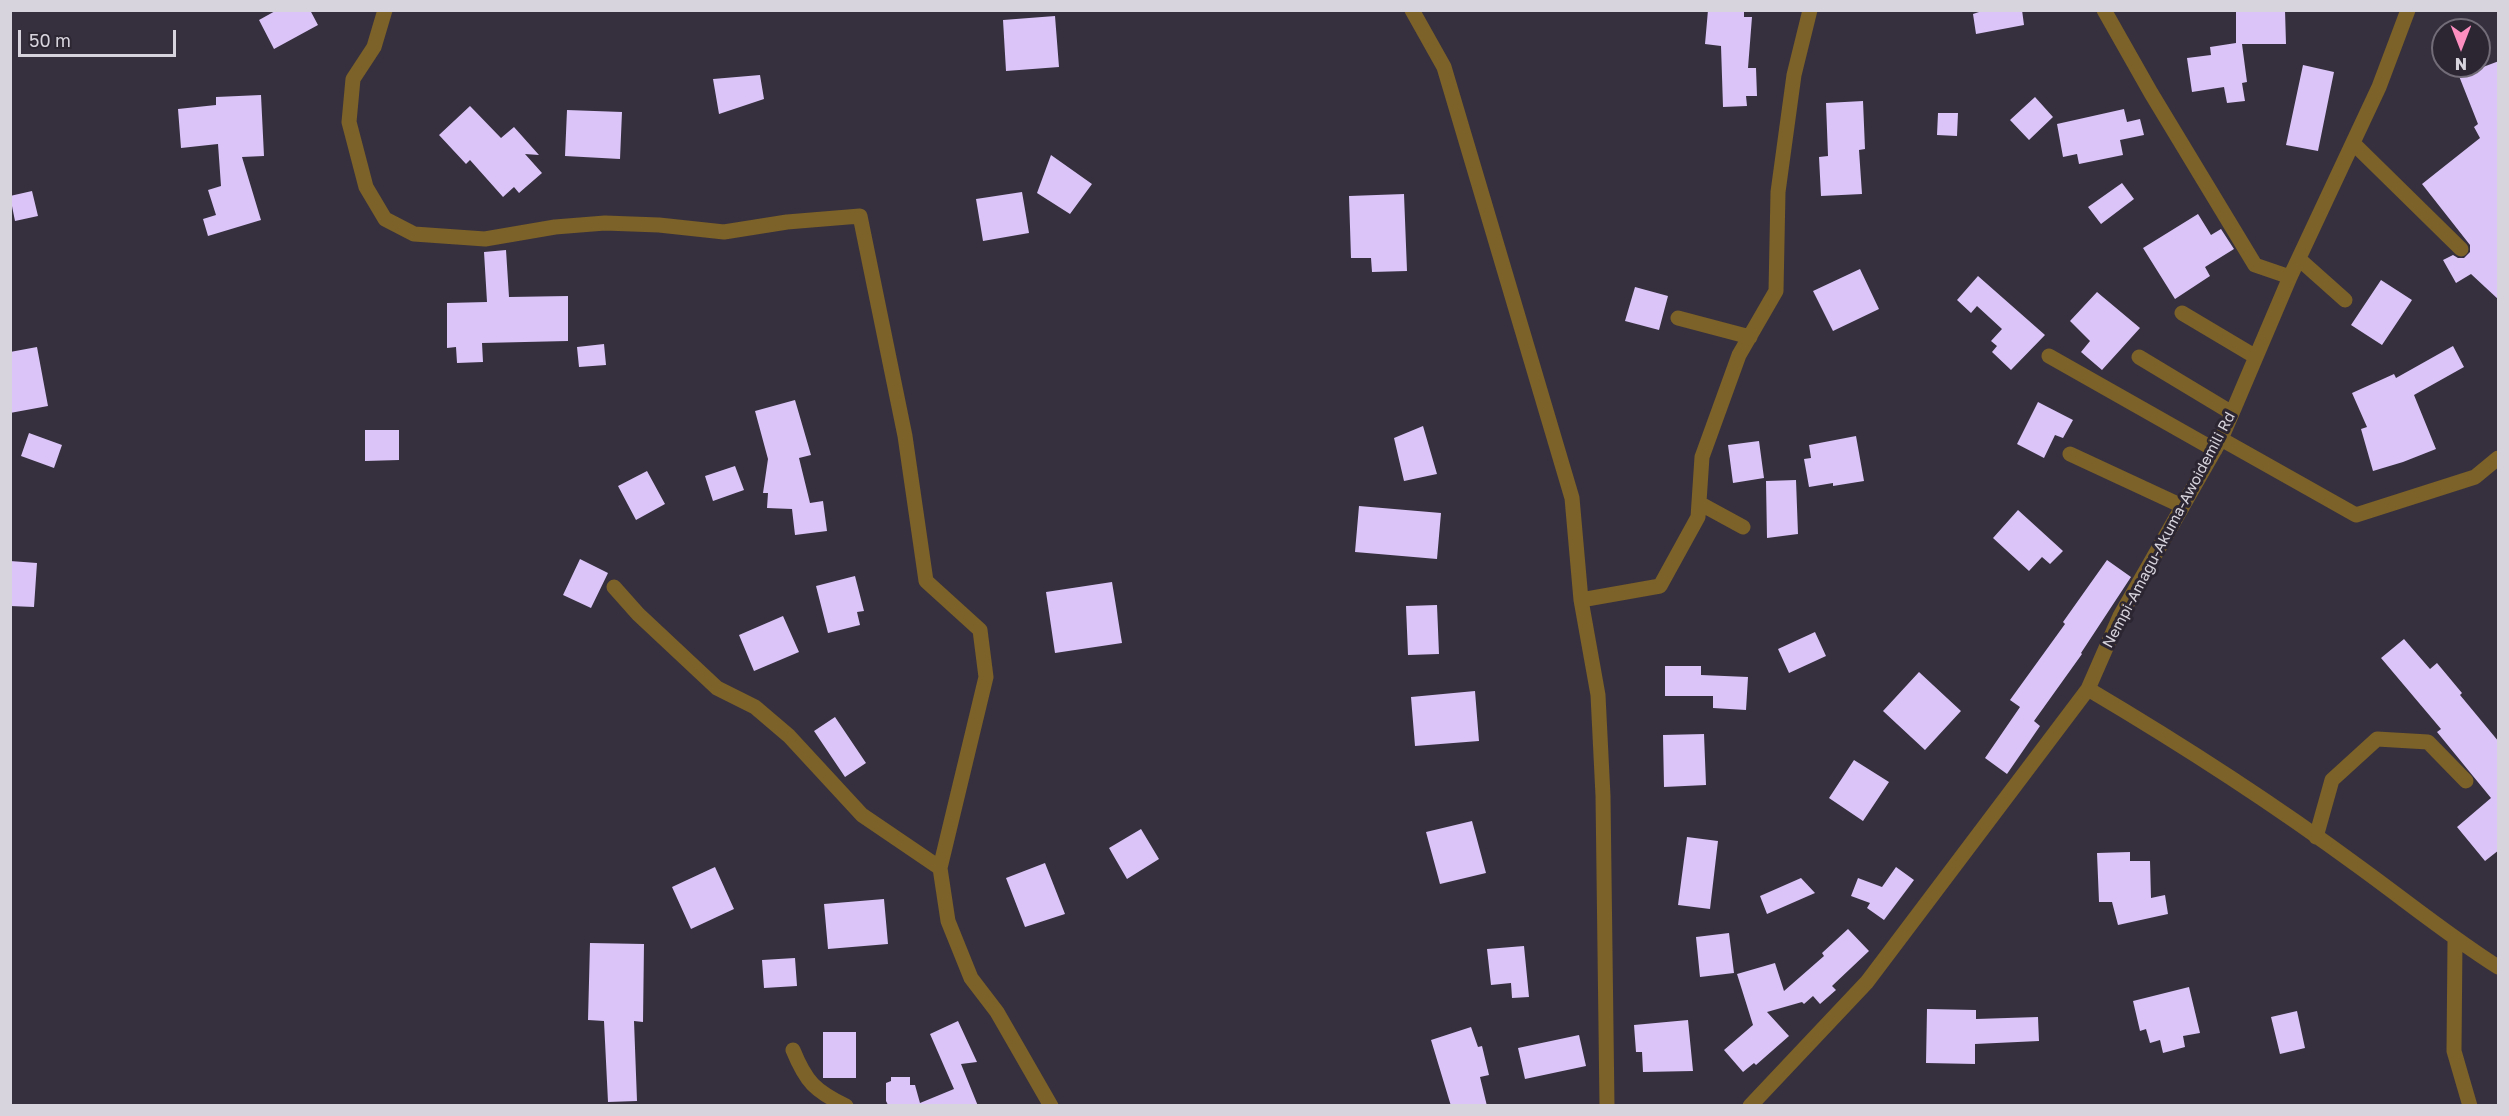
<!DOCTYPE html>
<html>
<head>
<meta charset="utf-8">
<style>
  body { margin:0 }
  #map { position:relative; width:2509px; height:1116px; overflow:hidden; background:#36303e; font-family:"Golos Text",sans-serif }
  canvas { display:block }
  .frame { position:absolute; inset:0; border:12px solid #d8d4dd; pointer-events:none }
  .north { position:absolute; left:2431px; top:18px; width:60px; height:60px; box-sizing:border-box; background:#2c2633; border:2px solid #716c77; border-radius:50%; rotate:180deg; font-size:16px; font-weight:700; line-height:24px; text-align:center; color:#d8d4dd }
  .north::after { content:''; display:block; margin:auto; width:21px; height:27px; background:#fd8ec0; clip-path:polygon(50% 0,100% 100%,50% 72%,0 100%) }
  .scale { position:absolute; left:18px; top:30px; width:158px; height:27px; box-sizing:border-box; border:3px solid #d8d4dd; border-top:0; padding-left:8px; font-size:18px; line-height:21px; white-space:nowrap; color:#d8d4dd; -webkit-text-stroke:4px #2c2633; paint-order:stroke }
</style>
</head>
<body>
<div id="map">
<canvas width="2509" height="1116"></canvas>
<div class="frame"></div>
<div class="north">N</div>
<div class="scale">50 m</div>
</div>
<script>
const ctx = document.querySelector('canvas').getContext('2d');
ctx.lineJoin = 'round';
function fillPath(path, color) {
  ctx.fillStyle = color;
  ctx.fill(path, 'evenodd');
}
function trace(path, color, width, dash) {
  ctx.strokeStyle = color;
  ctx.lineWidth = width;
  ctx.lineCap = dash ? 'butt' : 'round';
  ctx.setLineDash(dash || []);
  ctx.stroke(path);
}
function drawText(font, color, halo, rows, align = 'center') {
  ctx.font = font + ' "Golos Text",sans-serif';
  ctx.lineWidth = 6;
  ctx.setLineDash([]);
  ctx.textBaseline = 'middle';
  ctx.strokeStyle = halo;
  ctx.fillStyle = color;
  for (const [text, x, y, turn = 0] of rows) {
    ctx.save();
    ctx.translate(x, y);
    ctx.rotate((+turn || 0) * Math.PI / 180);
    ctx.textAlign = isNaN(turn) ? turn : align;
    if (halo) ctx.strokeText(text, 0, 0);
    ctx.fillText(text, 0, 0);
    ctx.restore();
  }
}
fillPath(new Path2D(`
  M 277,10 L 310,10 L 318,25 L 274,49 L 259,20 Z
  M 1708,10 L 1744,10 L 1744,17 L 1752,17 L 1748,68 L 1756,68 L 1757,96 L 1746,96 L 1747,106 L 1723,107 L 1721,46 L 1705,44 Z
  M 1985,10 L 2022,10 L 2024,25 L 1976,34 L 1973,14 Z
  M 2236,10 L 2285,10 L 2286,44 L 2242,44 L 2247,82 L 2242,83 L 2245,101 L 2227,103 L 2224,87 L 2192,92 L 2187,58 L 2211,55 L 2210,47 L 2236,43 Z
  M 1055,16 L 1059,67 L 1006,71 L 1003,20 Z
  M 2499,61 L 2499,300 L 2471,274 L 2456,283 L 2443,260 L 2453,255 L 2458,258 L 2464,258 L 2470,252 L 2470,245 L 2422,184 L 2480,138 L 2474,127 L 2478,124 L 2459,76 Z
  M 2303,65 L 2334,72 L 2318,151 L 2286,145 Z
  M 760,75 L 764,99 L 719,114 L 713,79 Z
  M 261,95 L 264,156 L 242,157 L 261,220 L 208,236 L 203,219 L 216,215 L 208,190 L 221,186 L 218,144 L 181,148 L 178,109 L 216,105 L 216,97 Z
  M 2035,97 L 2053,117 L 2029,140 L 2010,120 Z
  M 1863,101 L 1865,149 L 1859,150 L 1862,194 L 1821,196 L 1819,157 L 1828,156 L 1826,103 Z
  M 470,106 L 501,138 L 514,127 L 539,155 L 525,154 L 542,173 L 519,193 L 514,187 L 503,197 L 470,160 L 466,164 L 439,135 Z
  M 2124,109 L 2127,122 L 2140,119 L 2144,135 L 2120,140 L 2123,155 L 2079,164 L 2077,154 L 2063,157 L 2057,124 Z
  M 567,110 L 622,112 L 620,159 L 565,156 Z
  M 1938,113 L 1958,113 L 1957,136 L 1937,135 Z
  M 1051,155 L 1092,184 L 1070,214 L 1037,193 Z
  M 2122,183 L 2134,199 L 2101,224 L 2088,207 Z
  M 32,191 L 38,216 L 15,221 L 10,196 Z
  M 1022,192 L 1029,233 L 983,241 L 976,199 Z
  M 1404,194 L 1407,271 L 1372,272 L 1371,258 L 1351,258 L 1349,196 Z
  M 2198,214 L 2211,235 L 2221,229 L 2234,249 L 2205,267 L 2210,276 L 2175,299 L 2143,248 Z
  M 506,250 L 509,297 L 568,296 L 568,341 L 482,343 L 483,362 L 457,363 L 456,347 L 447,348 L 447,303 L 487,302 L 484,252 Z
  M 1860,269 L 1879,309 L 1833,331 L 1813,291 Z
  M 1978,276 L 2045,335 L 2011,370 L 1992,352 L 1997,346 L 1991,341 L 2002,329 L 1977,306 L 1971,313 L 1957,300 Z
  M 2381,280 L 2412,300 L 2382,345 L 2351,325 Z
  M 1635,287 L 1668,296 L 1659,330 L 1625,321 Z
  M 2097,292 L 2140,328 L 2102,370 L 2081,352 L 2090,341 L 2070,321 Z
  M 604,344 L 606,365 L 579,367 L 577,347 Z
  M 2453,346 L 2464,367 L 2414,395 L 2436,449 L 2403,462 L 2373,471 L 2361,429 L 2367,427 L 2352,393 L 2394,374 L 2396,378 Z
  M 37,347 L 48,406 L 10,413 L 10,352 Z
  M 795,400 L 811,455 L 799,458 L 810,503 L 823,501 L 827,531 L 795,535 L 792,509 L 767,508 L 768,493 L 763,493 L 768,459 L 755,411 Z
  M 2038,402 L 2073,420 L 2063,438 L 2055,435 L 2044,458 L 2017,444 Z
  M 1423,426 L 1437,474 L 1404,481 L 1394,438 Z
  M 365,430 L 399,430 L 399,460 L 365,461 Z
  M 29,433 L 62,445 L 54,468 L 21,456 Z
  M 1856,436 L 1864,481 L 1833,486 L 1833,483 L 1809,487 L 1804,459 L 1811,458 L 1809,445 Z
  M 1759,441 L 1764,478 L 1733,483 L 1728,445 Z
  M 735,466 L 744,490 L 713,501 L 705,476 Z
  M 647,471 L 665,504 L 636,520 L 618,486 Z
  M 1796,480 L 1798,534 L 1767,538 L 1766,481 Z
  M 1359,506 L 1441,513 L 1437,559 L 1355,552 Z
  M 2018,510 L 2063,551 L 2050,564 L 2042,557 L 2029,571 L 1993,538 Z
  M 580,559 L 608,573 L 591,608 L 563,595 Z
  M 2107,560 L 2131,577 L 2081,653 L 2082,654 L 2034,721 L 2040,726 L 2007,774 L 1985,758 L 2020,707 L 2010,700 L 2065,624 L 2063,622 Z
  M 10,561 L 37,563 L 34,607 L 10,606 Z
  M 855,576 L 864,611 L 857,612 L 860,625 L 828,633 L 816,586 Z
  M 1112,582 L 1122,643 L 1055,653 L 1046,592 Z
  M 1437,605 L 1439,654 L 1408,655 L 1406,606 Z
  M 783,616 L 799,652 L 754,671 L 739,635 Z
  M 1815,632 L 1826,656 L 1789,673 L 1778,649 Z
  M 2404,639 L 2430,669 L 2437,663 L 2462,693 L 2460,695 L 2499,742 L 2499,850 L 2485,861 L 2457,827 L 2491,798 L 2437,732 L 2441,729 L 2381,658 Z
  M 1665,666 L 1701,666 L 1701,675 L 1748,677 L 1746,710 L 1713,708 L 1713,696 L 1665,696 Z
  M 1919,672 L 1961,711 L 1925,750 L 1883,711 Z
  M 1475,691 L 1479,741 L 1415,746 L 1411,697 Z
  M 835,717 L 866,763 L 845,777 L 814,731 Z
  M 1704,734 L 1706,785 L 1664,787 L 1663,735 Z
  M 1854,760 L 1889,782 L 1863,821 L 1829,798 Z
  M 1472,821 L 1486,873 L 1440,884 L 1426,832 Z
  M 1141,829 L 1159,859 L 1127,879 L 1109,848 Z
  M 1687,837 L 1718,841 L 1710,909 L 1678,905 Z
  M 2130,852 L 2130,861 L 2150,861 L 2151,898 L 2165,895 L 2168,914 L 2118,925 L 2112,902 L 2099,902 L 2097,853 Z
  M 1045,863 L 1065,914 L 1025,927 L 1006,878 Z
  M 715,867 L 734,909 L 691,929 L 672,887 Z
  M 1896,867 L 1914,880 L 1884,920 L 1867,908 L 1870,903 L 1851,896 L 1858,878 L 1882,887 Z
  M 1801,878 L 1815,893 L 1767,914 L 1760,896 Z
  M 884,899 L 888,944 L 828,949 L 824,904 Z
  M 1848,929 L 1869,951 L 1832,986 L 1836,990 L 1820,1004 L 1813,996 L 1804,1004 L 1802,1002 L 1767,1012 L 1789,1036 L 1756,1065 L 1754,1063 L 1743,1072 L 1724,1050 L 1753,1025 L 1737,974 L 1775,963 L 1784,991 L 1824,956 L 1822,953 Z
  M 1729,933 L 1734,973 L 1700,977 L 1696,937 Z
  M 590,943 L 644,944 L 643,1022 L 634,1021 L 637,1101 L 608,1102 L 604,1021 L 588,1020 Z
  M 1524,946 L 1529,997 L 1512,998 L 1511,983 L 1491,985 L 1487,949 Z
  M 795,958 L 797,986 L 764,988 L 762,960 Z
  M 2189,987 L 2200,1033 L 2183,1036 L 2185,1047 L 2163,1053 L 2160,1040 L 2150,1043 L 2146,1029 L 2140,1031 L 2133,1001 Z
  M 1927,1009 L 1976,1010 L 1976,1019 L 2038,1017 L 2039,1041 L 1975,1044 L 1975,1064 L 1926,1063 Z
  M 2297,1011 L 2305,1048 L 2280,1054 L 2271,1017 Z
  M 1688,1020 L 1693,1071 L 1643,1072 L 1642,1052 L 1636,1052 L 1634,1025 Z
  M 958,1021 L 977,1062 L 961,1064 L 978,1106 L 888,1105 L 886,1101 L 886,1083 L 891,1081 L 891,1077 L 910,1077 L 910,1085 L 915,1085 L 920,1103 L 954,1089 L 930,1034 Z
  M 1471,1027 L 1478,1047 L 1482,1046 L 1489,1075 L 1480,1077 L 1487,1106 L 1451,1106 L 1431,1040 Z
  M 823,1032 L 856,1032 L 856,1078 L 823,1078 Z
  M 1579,1035 L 1586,1066 L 1525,1079 L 1518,1048 Z`), '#dac4f8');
trace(new Path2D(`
  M 385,10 L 374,47 L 353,79 L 349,122 L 366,187 L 385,219 L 414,234 L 485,239 L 555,227 L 605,223 L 659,225 L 724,232 L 787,222 L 860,216 L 905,436 L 926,581 L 980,630 L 986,677 L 940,868 L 948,921 L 971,978 L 997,1012 L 1051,1106
  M 1412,10 L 1444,67 L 1572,498 L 1581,600 L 1598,695 L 1603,796 L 1607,1106
  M 2104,10 L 2151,93 L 2255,265 L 2290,277
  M 2353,143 L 2461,249
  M 2299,259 L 2345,300
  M 2182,313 L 2256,357
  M 1678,318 L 1750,337
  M 2049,356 L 2215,450
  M 2139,357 L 2232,413
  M 2221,439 L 2356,515 L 2475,477 L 2498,458
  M 2070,454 L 2182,506
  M 1699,503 L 1743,527
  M 614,587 L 638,614 L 717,688 L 755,707 L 789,736 L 862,815 L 940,868
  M 1581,600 L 1660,586 L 1698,517 L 1702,457 L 1739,355 L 1776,291 L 1778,192 L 1794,75 L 1810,10
  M 2088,689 C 2181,744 2271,802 2358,866 C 2405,900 2449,936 2498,967
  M 2316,837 L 2332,780 L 2377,739 L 2428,742 L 2466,781
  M 2455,940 L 2454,1051 L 2470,1106
  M 793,1050 C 806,1082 815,1091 846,1106
  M 1750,1106 L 1867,982 L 2088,689 L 2120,616 L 2221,439 L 2290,277 L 2379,87 L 2408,10`), '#7c6128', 15);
drawText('15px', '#d8d4dd', '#2c2633', [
  ["Nempi-Amagu-Akuma-Awoidemili Rd",2169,530,-62]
]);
</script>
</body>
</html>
